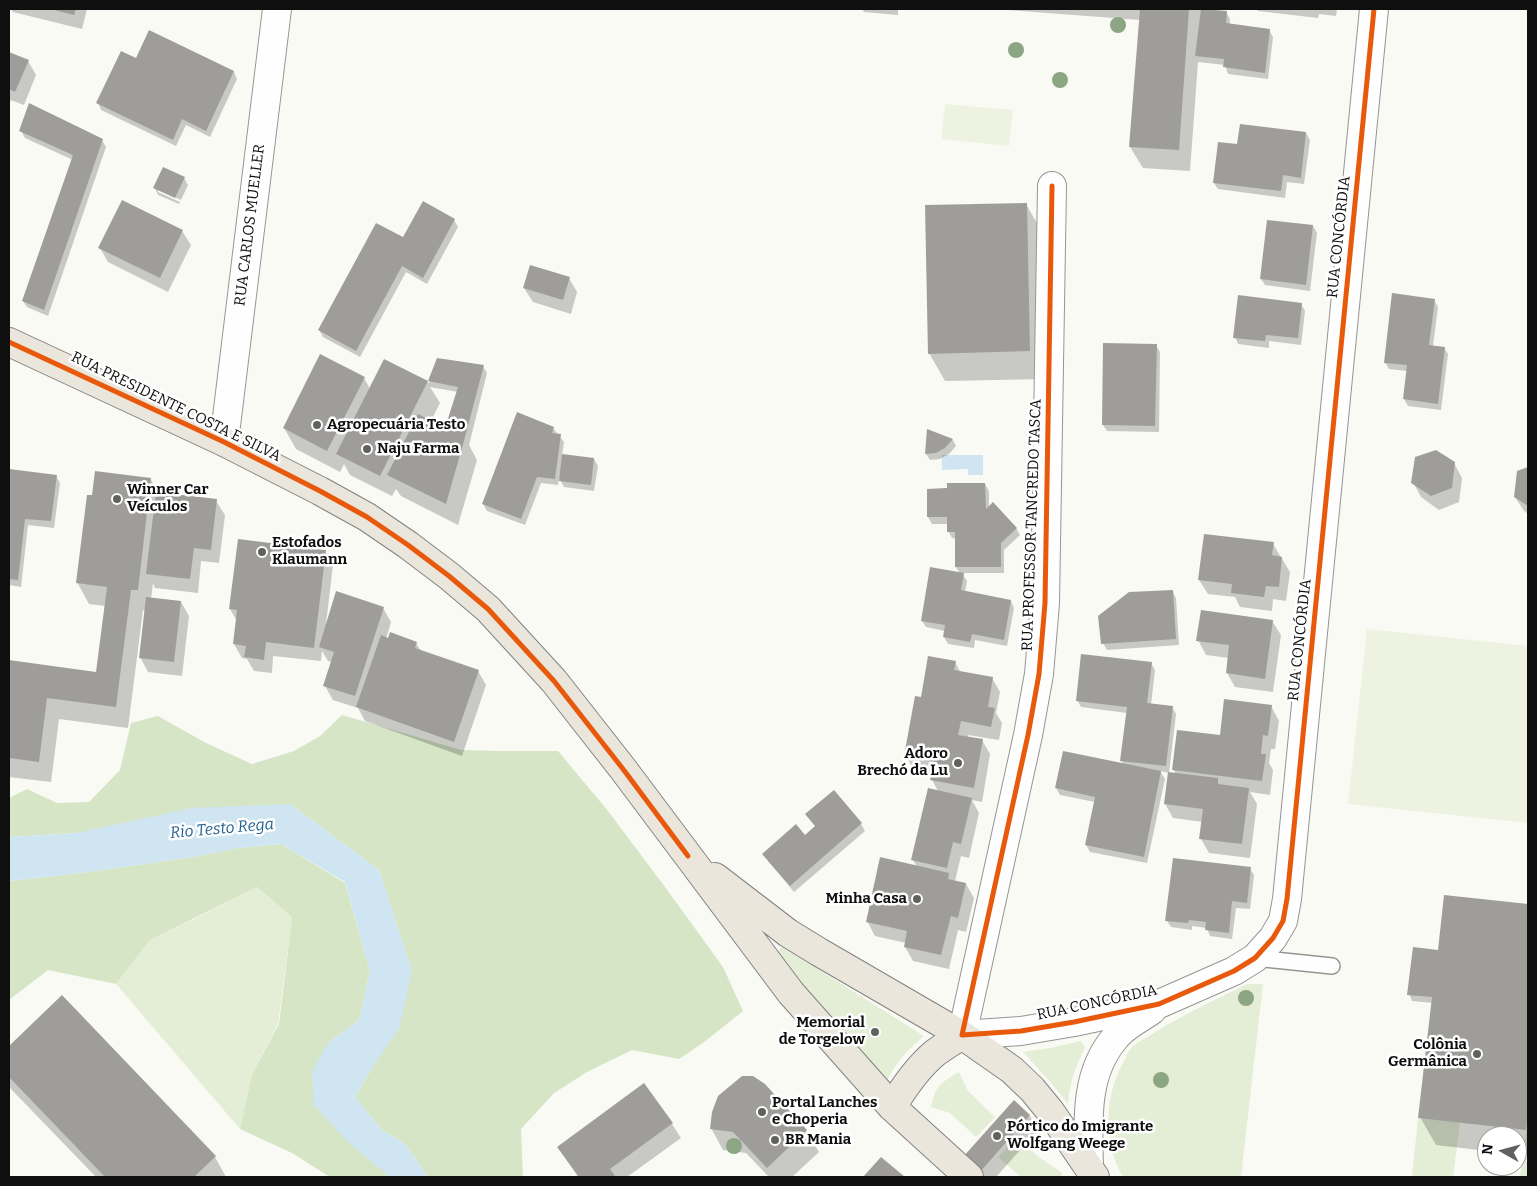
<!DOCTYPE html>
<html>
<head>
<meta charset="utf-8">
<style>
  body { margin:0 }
  #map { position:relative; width:1537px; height:1186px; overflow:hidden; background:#fafaf5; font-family:Bitter,serif }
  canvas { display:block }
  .frame { position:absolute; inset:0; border:10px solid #0f0f0f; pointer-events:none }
  .north { position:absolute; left:1477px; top:1126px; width:50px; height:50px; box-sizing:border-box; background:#fff; border:1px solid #9f9f9f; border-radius:50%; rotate:277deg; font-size:14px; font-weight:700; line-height:20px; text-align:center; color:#0f0f0f }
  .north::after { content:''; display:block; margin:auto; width:18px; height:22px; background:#616160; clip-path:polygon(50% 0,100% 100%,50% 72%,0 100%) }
</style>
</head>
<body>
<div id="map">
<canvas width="1537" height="1186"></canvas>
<div class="frame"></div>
<div class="north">N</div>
</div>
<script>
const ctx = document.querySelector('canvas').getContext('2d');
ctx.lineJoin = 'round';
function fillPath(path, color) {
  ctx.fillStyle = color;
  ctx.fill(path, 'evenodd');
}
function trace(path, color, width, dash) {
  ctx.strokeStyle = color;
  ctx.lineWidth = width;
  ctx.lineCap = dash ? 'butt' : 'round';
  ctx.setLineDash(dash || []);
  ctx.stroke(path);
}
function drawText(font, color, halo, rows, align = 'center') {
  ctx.font = font + ' Bitter,serif';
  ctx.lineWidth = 5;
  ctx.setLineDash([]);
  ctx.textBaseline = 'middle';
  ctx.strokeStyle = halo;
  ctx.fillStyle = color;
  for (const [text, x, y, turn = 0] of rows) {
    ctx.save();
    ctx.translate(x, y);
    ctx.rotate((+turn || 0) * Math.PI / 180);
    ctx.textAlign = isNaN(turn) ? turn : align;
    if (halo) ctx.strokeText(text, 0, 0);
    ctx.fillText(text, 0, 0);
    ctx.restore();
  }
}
fillPath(new Path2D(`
  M 257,887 L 292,917 L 278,1024 L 252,1074 L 240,1129 L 116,984 L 150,940 L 200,916 Z
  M 784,944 L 821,971 L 924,1036 C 907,1050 897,1061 887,1081 L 775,955 Z
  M 1247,984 L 1263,984 L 1241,1177 L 1123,1177 C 1103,1144 1104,1097 1123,1063 C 1126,1058 1128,1051 1132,1047 C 1137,1042 1146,1038 1152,1034 C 1182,1015 1215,1000 1247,984 Z
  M 1081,1041 L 1085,1048 C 1075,1067 1070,1082 1068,1104 L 1052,1084 L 1023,1052 L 1050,1048 Z
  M 959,1072 L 968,1091 L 995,1117 L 976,1137 L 950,1113 L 931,1107 C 935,1087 941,1082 959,1072 Z
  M 1418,1118 L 1460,1122 L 1453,1177 L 1412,1177 Z
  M 1526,1130 L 1528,1130 L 1528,1177 L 1520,1177 Z
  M 1017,1137 L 1039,1157 L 1062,1173 L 1061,1177 L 1021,1177 L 998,1157 Z`), '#e4eed7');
fillPath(new Path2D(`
  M 342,715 L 461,750 L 497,751 L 558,751 L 608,811 L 665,887 L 723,967 L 743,1011 L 703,1043 L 679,1059 L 632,1050 L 587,1072 L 554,1093 L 521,1129 L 523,1177 L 428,1177 L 405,1144 L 382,1130 L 355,1097 L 372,1068 L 412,971 L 379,870 L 290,804 L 76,833 L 9,837 L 9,798 L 27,789 L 57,803 L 89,802 L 120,770 L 131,723 L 158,716 L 206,743 L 252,764 L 294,751 L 320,736 Z
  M 281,844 L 345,883 L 370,971 L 359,1020 L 328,1043 L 388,1177 L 330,1177 L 292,1153 L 240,1129 L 252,1074 L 279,1024 L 292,917 L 257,887 L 150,940 L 116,984 L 48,970 L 9,1000 L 9,881 L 88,872 L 193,857 L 238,848 Z`), '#d5e5c6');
fillPath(new Path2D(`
  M 945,104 L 1013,110 L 1009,146 L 941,139 Z
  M 1367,629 L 1528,646 L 1528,823 L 1348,804 Z`), '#edf3e0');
fillPath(new Path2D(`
  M 942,455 L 983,455 L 983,475 L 968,475 L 968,469 L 942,470 Z
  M 290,804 L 379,870 L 412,971 L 399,1029 L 372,1068 L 355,1097 L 382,1130 L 405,1144 L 428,1177 L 388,1177 L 386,1174 L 347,1141 L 314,1105 L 312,1071 L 328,1043 L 359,1020 L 370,971 L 345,882 L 281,844 L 238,848 L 193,857 L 88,872 L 9,881 L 9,837 L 76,833 L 192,808 Z`), '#cfe5f1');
fillPath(new Path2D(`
  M 11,9 L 87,9 L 82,29 L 13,12 Z
  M 862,9 L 898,9 L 898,15 L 864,12 Z
  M 994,9 L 1202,9 L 1226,12 L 1230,19 L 1230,25 L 1269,30 L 1273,37 L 1268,79 L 1228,74 L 1225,65 L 1198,62 L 1190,171 L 1143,168 L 1130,147 L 1140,20 Z
  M 1256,9 L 1337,9 L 1336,16 L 1319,14 L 1318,18 L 1258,11 Z
  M 9,53 L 28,61 L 36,75 L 24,105 L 11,100 L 9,105 Z
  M 137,59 L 234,72 L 237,79 L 210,137 L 186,125 L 176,146 L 101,110 L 98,103 Z
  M 21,131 L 102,140 L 106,147 L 48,316 L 27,307 L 23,301 L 73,160 L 25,138 Z
  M 1306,133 L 1310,140 L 1304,184 L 1287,182 L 1285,198 L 1218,189 L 1214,183 L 1238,146 Z
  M 184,178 L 188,185 L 181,200 L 158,189 L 158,192 L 180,202 L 179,204 L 158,195 L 155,188 Z
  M 1026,204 L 1042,232 L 1045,379 L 945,381 L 929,353 Z
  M 454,220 L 458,227 L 427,284 L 406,272 L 360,357 L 323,337 L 319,330 L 404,239 Z
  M 1313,226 L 1317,233 L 1310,291 L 1265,285 L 1261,279 Z
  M 182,231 L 191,245 L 168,292 L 108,262 L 100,248 Z
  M 569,278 L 577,292 L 571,314 L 533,302 L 524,288 Z
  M 1434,300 L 1438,307 L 1433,346 L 1444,348 L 1448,354 L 1441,410 L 1408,406 L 1404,399 L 1407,371 L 1389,369 L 1385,362 Z
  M 1301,304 L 1305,311 L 1301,345 L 1269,341 L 1269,348 L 1238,344 L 1235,337 Z
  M 1156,345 L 1160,352 L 1159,432 L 1107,431 L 1103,425 Z
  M 385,360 L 429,383 L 438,360 L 483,366 L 487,373 L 469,445 L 477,460 L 458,525 L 401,496 L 396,489 L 392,496 L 350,475 L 344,464 L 340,472 L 296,449 L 284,428 L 364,378 L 370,389 ZM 430,387 L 458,392 L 446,429 L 431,421 L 440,403 Z
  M 553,428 L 564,442 L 562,455 L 594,459 L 598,466 L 594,491 L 564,487 L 559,478 L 558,485 L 541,483 L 525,525 L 487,511 L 483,504 Z
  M 928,431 L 953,440 L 956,446 L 949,454 L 940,459 L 930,460 L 926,454 Z
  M 1454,463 L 1462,478 L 1459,502 L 1439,510 L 1421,497 L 1413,482 Z
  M 1528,468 L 1528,514 L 1524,511 L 1515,497 L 1518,472 Z
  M 9,470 L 56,476 L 60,483 L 54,528 L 28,525 L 21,587 L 9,585 Z
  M 151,480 L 159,494 L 216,501 L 225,515 L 219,563 L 201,561 L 198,593 L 155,588 L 153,583 L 151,599 L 181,602 L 189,616 L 182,676 L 148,672 L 140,657 L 146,611 L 143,610 L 128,728 L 59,719 L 51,782 L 9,777 L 9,662 L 97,673 L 105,606 L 89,604 L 77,582 Z
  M 985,484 L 989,491 L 989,508 L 1016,528 L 1020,535 L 1004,550 L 1004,573 L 962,573 L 967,581 L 965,592 L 1011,601 L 1014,608 L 1007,646 L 975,640 L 974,648 L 948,644 L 944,637 L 945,631 L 926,627 L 922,621 L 960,574 L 956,567 L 956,539 L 952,538 L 949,532 L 948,524 L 932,524 L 928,517 Z
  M 1273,544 L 1290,572 L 1286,601 L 1273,599 L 1272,611 L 1240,607 L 1235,597 L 1208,594 L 1199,580 Z
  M 325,551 L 333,565 L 326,624 L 383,608 L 391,622 L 386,639 L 416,643 L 421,651 L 478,671 L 486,685 L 462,756 L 365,721 L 358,708 L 333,700 L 325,686 L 332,662 L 328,661 L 322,651 L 321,661 L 273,656 L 272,673 L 254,671 L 247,659 L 242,658 L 234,644 L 237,621 L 230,609 Z
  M 1172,591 L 1176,598 L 1179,645 L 1107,650 L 1103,643 Z
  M 1272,621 L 1281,635 L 1273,692 L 1235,687 L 1227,673 L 1229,658 L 1206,655 L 1198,640 Z
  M 955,662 L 961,673 L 992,678 L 1000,692 L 996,713 L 1002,723 L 999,740 L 968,735 L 968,738 L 982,740 L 990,754 L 982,802 L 972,800 L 979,813 L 969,858 L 961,856 L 955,881 L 966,884 L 974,898 L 966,932 L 958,930 L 949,969 L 913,961 L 905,947 L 906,943 L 875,936 L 867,921 L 917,867 L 913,860 L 938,791 L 932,780 L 933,773 L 914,770 L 906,756 L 922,699 Z
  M 1151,663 L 1155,670 L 1151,705 L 1172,707 L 1176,714 L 1169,773 L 1160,771 L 1165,779 L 1147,863 L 1090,852 L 1086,845 L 1095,802 L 1060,795 L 1056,788 L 1124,765 L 1121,760 L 1127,713 L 1081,707 L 1077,700 Z
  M 1271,706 L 1279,721 L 1275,749 L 1271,749 L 1269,763 L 1273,770 L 1270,795 L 1250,792 L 1257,804 L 1250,858 L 1209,853 L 1201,839 L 1203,822 L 1173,818 L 1165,804 L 1169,774 L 1176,775 L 1174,770 L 1221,736 Z
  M 834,792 L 861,824 L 865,831 L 794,892 L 768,861 L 805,837 L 816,827 L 807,815 Z
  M 1250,869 L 1254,875 L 1250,909 L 1236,908 L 1232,939 L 1210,936 L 1207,928 L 1192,926 L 1192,930 L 1171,927 L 1167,921 Z
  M 1445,896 L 1528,906 L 1528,1155 L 1517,1154 L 1517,1136 L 1487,1136 L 1487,1151 L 1436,1145 L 1420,1117 L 1433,1003 L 1412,1001 L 1409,994 L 1439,951 Z
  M 62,997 L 215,1157 L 226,1177 L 96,1177 L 11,1089 L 9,1085 L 9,1048 Z
  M 742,1077 L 764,1084 L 806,1131 L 819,1152 L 792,1177 L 769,1177 L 746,1153 L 723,1150 L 711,1128 L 719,1097 Z
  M 644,1084 L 672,1124 L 681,1138 L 627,1177 L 578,1177 L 559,1148 Z
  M 1014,1102 L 1030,1116 L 1038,1130 L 996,1177 L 980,1177 L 973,1171 Z`), '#0003');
fillPath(new Path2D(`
  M 50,9 L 76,9 L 74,15 Z
  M 1140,9 L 1189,9 L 1179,150 L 1129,147 Z
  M 1201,9 L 1227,11 L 1226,23 L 1270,29 L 1265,73 L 1223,67 L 1224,59 L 1195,56 Z
  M 149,30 L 234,71 L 206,131 L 182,119 L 173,140 L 96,103 L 121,51 L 136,58 Z
  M 9,52 L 29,60 L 15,92 L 9,89 Z
  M 29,103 L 103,139 L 44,310 L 22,301 L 73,155 L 19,131 Z
  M 1240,124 L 1306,132 L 1301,178 L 1283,175 L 1281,191 L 1213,183 L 1218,142 L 1237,144 Z
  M 163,167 L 185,177 L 175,198 L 153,188 Z
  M 122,200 L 183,230 L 160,278 L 98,248 Z
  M 423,201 L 455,219 L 423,278 L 402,266 L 356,351 L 318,330 L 376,223 L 403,237 Z
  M 1027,203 L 1030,351 L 928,354 L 925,205 Z
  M 1267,220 L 1313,225 L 1306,285 L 1260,279 Z
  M 530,265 L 570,277 L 563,300 L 523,288 Z
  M 1392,293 L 1435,299 L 1429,345 L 1445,347 L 1438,404 L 1403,399 L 1407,365 L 1384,363 Z
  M 1238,295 L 1302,303 L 1298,338 L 1266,335 L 1265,341 L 1233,338 Z
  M 1103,343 L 1157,344 L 1155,426 L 1102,425 Z
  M 320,354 L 365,377 L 327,451 L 283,428 Z
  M 437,358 L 484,365 L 465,437 L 446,504 L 387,475 L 418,414 L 445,428 L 458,387 L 428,381 Z
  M 384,359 L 428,381 L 380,476 L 336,454 Z
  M 517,412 L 554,427 L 552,433 L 561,434 L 555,479 L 537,477 L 521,519 L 482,504 Z
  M 927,429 L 953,439 L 945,448 L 936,453 L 925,454 Z
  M 1436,450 L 1455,462 L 1452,488 L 1431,496 L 1411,483 L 1415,457 Z
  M 562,454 L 594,458 L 591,485 L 559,481 Z
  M 1528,467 L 1528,506 L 1514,497 L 1517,471 Z
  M 9,469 L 57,475 L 51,521 L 25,519 L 18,580 L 9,579 Z
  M 95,471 L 151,478 L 138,590 L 131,590 L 116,707 L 47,698 L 39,762 L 9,758 L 9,660 L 96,672 L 107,587 L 76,583 L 87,495 L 92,495 Z
  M 947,483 L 985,483 L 986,509 L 993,502 L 1017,528 L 1001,543 L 1001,567 L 955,567 L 955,532 L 947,532 L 947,517 L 927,517 L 927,489 L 947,488 Z
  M 156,492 L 217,499 L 211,550 L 194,548 L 190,579 L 146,574 Z
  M 1204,534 L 1274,542 L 1272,555 L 1282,557 L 1279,587 L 1266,586 L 1264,597 L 1231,593 L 1232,584 L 1198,580 Z
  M 238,539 L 326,550 L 314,648 L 266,642 L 264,660 L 244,657 L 246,646 L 233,644 L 237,610 L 229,609 Z
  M 930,567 L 964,573 L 961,590 L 1011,600 L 1004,640 L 972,634 L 970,642 L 943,637 L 945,625 L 921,621 Z
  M 1173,590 L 1176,639 L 1101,644 L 1098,616 L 1129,592 Z
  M 336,591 L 384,607 L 355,696 L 323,686 L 334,652 L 319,647 Z
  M 146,597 L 181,601 L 174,662 L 139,658 Z
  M 1201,610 L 1273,620 L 1265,679 L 1226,673 L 1229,645 L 1196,641 Z
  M 390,632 L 417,642 L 415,648 L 479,670 L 454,742 L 356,707 L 381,635 L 388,638 Z
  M 1081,654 L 1152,662 L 1147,703 L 1173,706 L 1166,766 L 1120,761 L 1127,707 L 1076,701 Z
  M 928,656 L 956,661 L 954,670 L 993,677 L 988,707 L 995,708 L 991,727 L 961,721 L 958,735 L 983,739 L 974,788 L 930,780 L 934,761 L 904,756 L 915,696 L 921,697 Z
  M 1224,699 L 1272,705 L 1268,736 L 1263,735 L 1261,754 L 1266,754 L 1262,781 L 1172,770 L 1177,730 L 1220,735 Z
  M 1063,751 L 1161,771 L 1144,857 L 1085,845 L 1095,797 L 1055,788 Z
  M 1168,772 L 1218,778 L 1218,784 L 1249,788 L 1242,844 L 1199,839 L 1203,809 L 1164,804 Z
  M 928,788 L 972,798 L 961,844 L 953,842 L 947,868 L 911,860 Z
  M 834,790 L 862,823 L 790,886 L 762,854 L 796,824 L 805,835 L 815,826 L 805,814 Z
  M 880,857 L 949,873 L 948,879 L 966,883 L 958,918 L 951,916 L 941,955 L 904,947 L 907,931 L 866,922 Z
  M 1173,858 L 1251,867 L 1247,903 L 1232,901 L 1229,933 L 1205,930 L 1206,922 L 1189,920 L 1188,923 L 1165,921 Z
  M 1444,895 L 1528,904 L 1528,976 L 1527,991 L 1528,991 L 1528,1110 L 1526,1130 L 1418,1118 L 1432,997 L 1407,995 L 1413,947 L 1438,950 Z
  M 62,995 L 216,1156 L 194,1177 L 105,1177 L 9,1077 L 9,1046 Z
  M 742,1076 L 753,1076 L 765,1084 L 807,1130 L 767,1168 L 733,1132 L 710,1129 L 712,1112 L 718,1096 Z
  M 644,1083 L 673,1123 L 610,1169 L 615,1176 L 614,1177 L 579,1177 L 557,1147 Z
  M 1014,1100 L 1030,1115 L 980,1172 L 963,1157 Z
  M 881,1157 L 905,1177 L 863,1177 Z`), '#9e9d9a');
const service = new Path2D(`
  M 1255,958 L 1332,966`);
const minor = new Path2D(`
  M 1052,186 L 1045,603 L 1039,674 L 1028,735 L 962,1035 L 1021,1031 L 1074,1022 L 1159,1004 L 1234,971 L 1255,958 L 1273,938 L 1283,921 L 1287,899 L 1374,9
  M 224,442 L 277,9
  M 1089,1167 C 1088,1123 1084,1074 1115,1038 C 1123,1027 1141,1018 1152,1010`);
const primary = new Path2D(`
  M 9,342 L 224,442 L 320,491 L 367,517 L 408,545 L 449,576 L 488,609 L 554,681 L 623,769 L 791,993 L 892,1107 L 969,1177
  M 715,877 L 788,933 L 819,952 L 962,1035 L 1012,1070 L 1032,1089 L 1050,1111 L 1095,1177
  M 892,1107 C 904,1087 917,1068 935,1053 C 943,1047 953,1041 962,1035`);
trace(service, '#959593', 18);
trace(minor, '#959593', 30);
trace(primary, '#828280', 30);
trace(service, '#fefefe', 15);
trace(minor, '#fefefe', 28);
trace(primary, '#eae6dc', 28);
trace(new Path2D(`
  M 1052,186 L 1045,603 L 1039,674 L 1028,735 L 962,1035 L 1021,1031 L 1074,1022 L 1159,1004 L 1234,971 L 1255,958 L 1273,938 L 1283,921 L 1287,899 L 1374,9
  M 9,342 L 224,442 L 320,491 L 367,517 L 408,545 L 449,576 L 488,609 L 554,681 L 623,769 L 688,856`), '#e8590c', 5);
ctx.fillStyle = '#8ca583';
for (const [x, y] of [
  [1118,25],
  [1016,50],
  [1060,80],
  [1246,998],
  [1161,1080],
  [734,1146]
]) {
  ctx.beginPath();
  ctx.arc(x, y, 8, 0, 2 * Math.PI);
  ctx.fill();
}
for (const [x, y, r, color] of [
  [317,425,5,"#616160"],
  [367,449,5,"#616160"],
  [117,499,5,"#616160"],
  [262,552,5,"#616160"],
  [958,763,5,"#616160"],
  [917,899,5,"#616160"],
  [875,1032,5,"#616160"],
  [1477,1054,5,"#616160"],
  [762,1112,5,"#616160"],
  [997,1136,5,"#616160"],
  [775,1140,5,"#616160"]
]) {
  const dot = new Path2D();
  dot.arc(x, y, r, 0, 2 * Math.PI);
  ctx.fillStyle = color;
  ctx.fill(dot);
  trace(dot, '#fff', 2);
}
drawText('15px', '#0f0f0f', '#fff', [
  ["RUA CARLOS MUELLER",250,225,-83],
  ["RUA CONCÓRDIA",1339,237,-84],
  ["RUA PRESIDENTE COSTA E SILVA",176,407,26],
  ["RUA PROFESSOR TANCREDO TASCA",1032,525,-88],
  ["RUA CONCÓRDIA",1300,640,-84],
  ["RUA CONCÓRDIA",1097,1003,-12]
]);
drawText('bold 15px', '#0f0f0f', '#fff', [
  ["Agropecuária Testo",327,425],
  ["Naju Farma",377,449],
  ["Winner Car",127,490],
  ["Veículos",127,507],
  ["Estofados",272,543],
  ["Klaumann",272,560],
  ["Adoro",948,754,"right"],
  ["Brechó da Lu",948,771,"right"],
  ["Minha Casa",907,899,"right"],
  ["Memorial",865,1023,"right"],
  ["de Torgelow",865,1040,"right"],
  ["Colônia",1467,1045,"right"],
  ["Germânica",1467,1062,"right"],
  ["Portal Lanches",772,1103],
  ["e Choperia",772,1120],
  ["Pórtico do Imigrante",1007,1127],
  ["Wolfgang Weege",1007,1144],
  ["BR Mania",785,1140]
], 'left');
drawText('italic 16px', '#256393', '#fff', [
  ["Rio Testo Rega",222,829,-5]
]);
</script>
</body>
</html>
